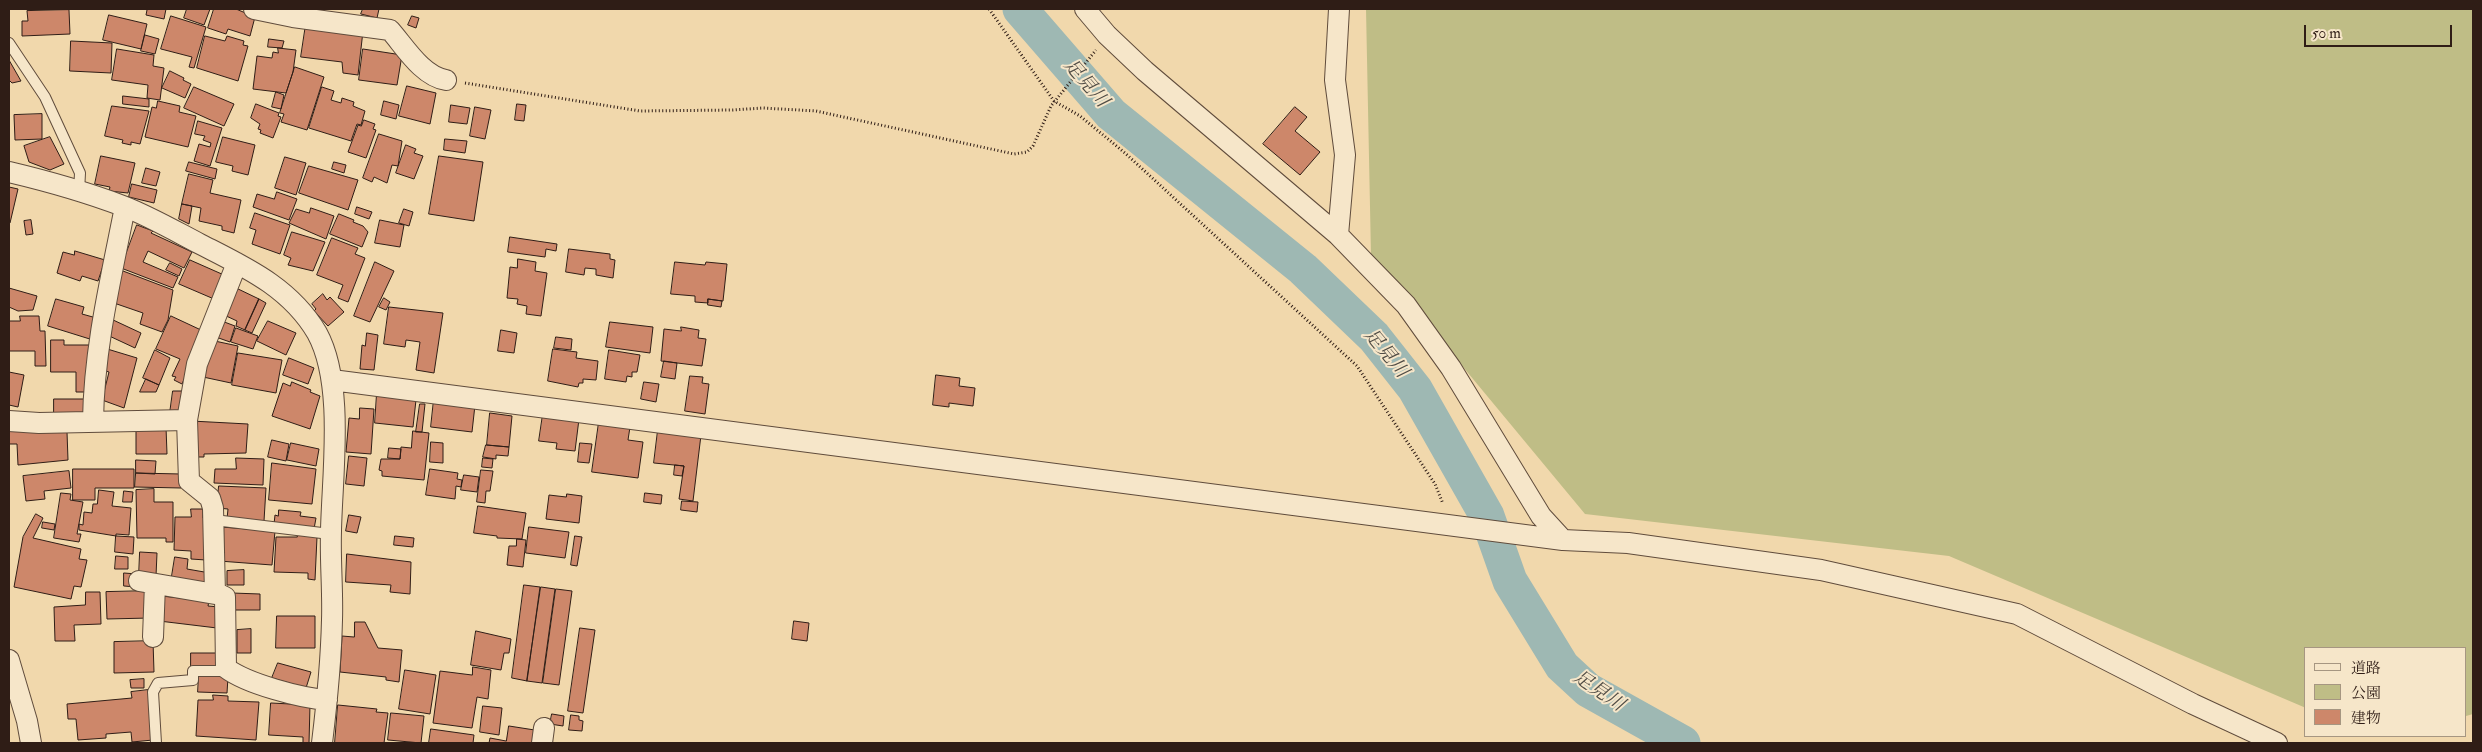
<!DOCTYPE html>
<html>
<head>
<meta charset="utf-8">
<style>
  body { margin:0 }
  #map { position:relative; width:2482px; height:752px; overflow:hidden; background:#f1d8ac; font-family:"IM FELL Double Pica","Noto Serif JP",serif }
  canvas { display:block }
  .frame { position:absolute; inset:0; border:10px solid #2f1d16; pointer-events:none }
  .legend { position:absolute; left:2304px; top:647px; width:162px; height:90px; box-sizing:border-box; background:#f6e6c9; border:1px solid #a69681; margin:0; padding:6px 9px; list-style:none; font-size:15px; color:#2f1d16 }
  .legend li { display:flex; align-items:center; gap:10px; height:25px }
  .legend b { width:25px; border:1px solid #a69681 }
  .scale { position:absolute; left:2304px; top:25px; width:148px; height:22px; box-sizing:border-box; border:2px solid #2f1d16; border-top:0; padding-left:6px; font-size:15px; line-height:18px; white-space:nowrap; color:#2f1d16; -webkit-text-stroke:4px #f6e6c9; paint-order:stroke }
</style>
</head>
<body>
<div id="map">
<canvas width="2482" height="752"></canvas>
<div class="frame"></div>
<ul class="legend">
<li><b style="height:6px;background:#f6e6c9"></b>道路</li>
<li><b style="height:14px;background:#bfbd86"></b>公園</li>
<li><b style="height:14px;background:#cd876a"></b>建物</li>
</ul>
<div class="scale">50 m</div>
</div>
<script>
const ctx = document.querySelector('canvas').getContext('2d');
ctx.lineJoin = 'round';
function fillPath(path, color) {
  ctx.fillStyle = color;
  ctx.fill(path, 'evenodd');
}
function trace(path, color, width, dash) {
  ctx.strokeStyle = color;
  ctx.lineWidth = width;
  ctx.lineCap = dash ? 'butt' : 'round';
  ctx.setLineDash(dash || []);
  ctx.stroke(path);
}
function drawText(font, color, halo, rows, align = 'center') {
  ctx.font = font + ' "IM FELL Double Pica","Noto Serif JP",serif';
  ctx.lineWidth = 4;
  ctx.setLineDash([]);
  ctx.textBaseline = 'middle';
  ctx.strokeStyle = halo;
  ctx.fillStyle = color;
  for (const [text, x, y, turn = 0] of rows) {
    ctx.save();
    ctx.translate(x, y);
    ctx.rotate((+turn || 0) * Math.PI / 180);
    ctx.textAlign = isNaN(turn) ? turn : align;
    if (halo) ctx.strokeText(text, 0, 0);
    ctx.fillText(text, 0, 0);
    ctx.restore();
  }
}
fillPath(new Path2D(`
  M 1366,9 L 2473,9 L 2473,714 L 2466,716 L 2466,648 L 2306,648 L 2306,708 L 1949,556 L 1585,514 L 1371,256 Z`), '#bfbd86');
trace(new Path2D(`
  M 1020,9 L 1111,114 L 1303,269 L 1374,337 L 1415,389 L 1487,516 L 1510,581 L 1562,666 L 1588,690 L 1683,743`), '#9eb8b3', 35);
const building = new Path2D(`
  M 143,9 L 166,9 L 164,19 L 146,15 L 147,10 Z
  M 187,9 L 210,9 L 204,25 L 184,18 Z
  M 214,9 L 236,9 L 255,17 L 250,36 L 228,29 L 226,34 L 208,28 Z
  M 363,9 L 379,9 L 377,18 L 361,14 Z
  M 69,10 L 70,34 L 22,36 L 22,21 L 28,21 L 27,11 Z
  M 109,15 L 147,24 L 141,49 L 103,40 Z
  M 171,16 L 206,27 L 194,68 L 189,67 L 192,57 L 161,49 Z
  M 412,16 L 419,18 L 416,28 L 408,25 Z
  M 306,24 L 363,31 L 358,75 L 343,73 L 342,62 L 301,57 Z
  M 145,35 L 159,39 L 155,54 L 141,51 Z
  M 205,36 L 225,41 L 227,36 L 244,41 L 243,45 L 248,46 L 238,81 L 197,68 Z
  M 269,39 L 284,41 L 282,48 L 268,47 Z
  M 71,41 L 112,43 L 111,73 L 70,71 Z
  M 278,48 L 296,50 L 293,72 L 286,93 L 253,89 L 257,56 L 272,58 L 273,52 L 278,53 Z
  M 117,49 L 154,55 L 153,66 L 164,68 L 160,100 L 147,98 L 148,85 L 112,80 Z
  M 363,49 L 402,55 L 397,85 L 359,80 Z
  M 9,60 L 21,81 L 12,83 L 9,80 Z
  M 295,67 L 324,77 L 307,130 L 281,122 L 284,114 L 280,113 Z
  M 170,71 L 184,78 L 183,80 L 191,84 L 185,98 L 162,88 Z
  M 407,86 L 436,93 L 430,124 L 399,116 Z
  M 194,87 L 234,104 L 224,126 L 184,108 Z
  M 322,87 L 334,91 L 331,100 L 341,103 L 342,98 L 354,102 L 353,106 L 365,111 L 361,125 L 357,124 L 351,141 L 309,128 Z
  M 276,92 L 284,95 L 281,109 L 272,107 Z
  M 123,96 L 149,99 L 149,107 L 123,104 Z
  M 158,101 L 180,106 L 179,112 L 196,116 L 188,147 L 145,137 L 152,107 L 156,108 Z
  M 384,101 L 399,105 L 396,119 L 381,115 Z
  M 256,104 L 279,113 L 278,116 L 281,117 L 273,138 L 260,133 L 261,130 L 258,129 L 260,124 L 251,118 Z
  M 517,104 L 526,105 L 524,121 L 515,120 Z
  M 451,105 L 470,108 L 467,124 L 449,122 Z
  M 112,106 L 149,111 L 140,144 L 131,142 L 131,145 L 122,143 L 123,140 L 105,136 Z
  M 475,107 L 491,110 L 485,139 L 470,136 Z
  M 1295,107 L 1307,117 L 1295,131 L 1320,152 L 1300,175 L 1263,144 Z
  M 42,114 L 42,139 L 15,140 L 14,115 Z
  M 364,120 L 375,124 L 373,129 L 376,130 L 366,158 L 348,152 L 358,125 L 361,126 Z
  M 198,121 L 222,128 L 210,166 L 194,161 L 199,144 L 210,147 L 211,143 L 203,140 L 205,136 L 195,134 Z
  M 379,134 L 402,141 L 398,166 L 392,165 L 387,183 L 374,177 L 372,182 L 363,178 Z
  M 50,137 L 64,164 L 50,170 L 29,162 L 24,146 Z
  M 223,137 L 255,145 L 248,175 L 232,171 L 233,166 L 216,162 Z
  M 445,139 L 467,141 L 465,153 L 444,150 Z
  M 406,145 L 416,149 L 414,153 L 423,156 L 414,179 L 396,173 Z
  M 101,156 L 135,163 L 128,193 L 109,191 L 110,187 L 95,184 Z
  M 439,156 L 483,162 L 474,221 L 429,214 Z
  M 285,157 L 306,163 L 296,195 L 275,188 Z
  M 189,162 L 217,169 L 215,179 L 186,171 Z
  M 334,162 L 346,165 L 344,173 L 332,169 Z
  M 309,166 L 358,180 L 348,210 L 299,193 Z
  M 146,168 L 160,172 L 156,186 L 142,183 Z
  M 189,174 L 213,180 L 210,193 L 241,200 L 234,233 L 222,230 L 222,226 L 199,221 L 201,208 L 182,204 Z
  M 132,184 L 157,190 L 154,203 L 129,197 Z
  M 9,187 L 18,189 L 10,223 L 9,222 Z
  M 277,192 L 297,199 L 289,220 L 253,207 L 257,194 L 274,199 Z
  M 182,204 L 192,206 L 189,224 L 179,219 Z
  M 357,207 L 372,212 L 369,219 L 355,214 Z
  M 311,208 L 334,216 L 326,239 L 289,223 L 296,209 L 309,213 Z
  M 404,209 L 413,212 L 409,226 L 399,223 Z
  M 255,213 L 290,225 L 280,254 L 252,244 L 256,230 L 250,228 Z
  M 339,214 L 354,220 L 353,222 L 363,226 L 368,232 L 362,247 L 330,234 Z
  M 31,220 L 33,234 L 26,235 L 24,221 Z
  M 380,220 L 404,225 L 400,247 L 375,243 Z
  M 137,225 L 153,231 L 151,233 L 192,252 L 184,268 L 148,251 L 143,262 L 178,277 L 173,288 L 121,268 Z
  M 292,232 L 325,242 L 313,271 L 288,265 L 291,258 L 284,255 Z
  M 510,237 L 557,244 L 556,251 L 546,249 L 545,257 L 508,252 Z
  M 332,238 L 358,248 L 355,254 L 365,258 L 348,302 L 338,298 L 343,285 L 317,275 Z
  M 569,249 L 610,254 L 610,259 L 615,260 L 613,278 L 596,275 L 596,269 L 585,268 L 584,275 L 566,272 Z
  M 75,251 L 105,260 L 98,281 L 82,276 L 80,281 L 57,273 L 63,252 L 74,255 Z
  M 518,259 L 536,262 L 535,271 L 547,273 L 541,316 L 526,314 L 527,306 L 517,304 L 518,299 L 507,298 L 510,267 L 517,268 Z
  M 190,260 L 224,275 L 214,299 L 179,284 Z
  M 375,262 L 394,271 L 370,322 L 354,316 Z
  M 675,262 L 705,265 L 706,262 L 727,264 L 723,301 L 708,299 L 708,303 L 695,302 L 695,296 L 671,294 Z
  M 170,263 L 182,269 L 179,276 L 166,270 Z
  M 123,271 L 173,290 L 168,320 L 162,332 L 140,324 L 143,313 L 111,302 Z
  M 234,287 L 259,299 L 245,330 L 236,326 L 237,321 L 222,314 Z
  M 9,288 L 37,296 L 33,310 L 18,311 L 9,307 Z
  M 323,294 L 327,300 L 330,297 L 344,312 L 328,326 L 314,311 L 316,309 L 312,304 Z
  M 384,298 L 390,302 L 386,310 L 379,307 Z
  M 56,299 L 84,307 L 82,314 L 100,319 L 93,340 L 48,326 Z
  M 259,299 L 266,303 L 252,333 L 245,330 Z
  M 708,299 L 722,301 L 721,307 L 708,305 Z
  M 389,307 L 443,313 L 434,373 L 416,370 L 420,342 L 406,340 L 405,347 L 384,344 Z
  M 20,316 L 39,316 L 40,331 L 45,331 L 46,366 L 35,366 L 35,351 L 9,351 L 9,321 L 20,321 Z
  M 171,316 L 201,330 L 189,357 L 193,359 L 182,384 L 174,380 L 176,377 L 172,376 L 180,359 L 156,349 Z
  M 111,319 L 141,333 L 135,348 L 105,334 Z
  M 219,320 L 235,326 L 230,342 L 213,336 Z
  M 268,321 L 296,333 L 286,355 L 257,341 Z
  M 610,322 L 653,327 L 650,353 L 606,347 Z
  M 681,327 L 699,330 L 698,338 L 706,339 L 702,366 L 661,361 L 664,329 L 681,331 Z
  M 236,328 L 258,336 L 253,349 L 231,342 Z
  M 501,330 L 517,333 L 514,353 L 498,351 Z
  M 367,333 L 378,335 L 374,370 L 360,369 L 362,345 L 365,346 Z
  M 556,337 L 572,339 L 571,350 L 554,348 Z
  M 51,340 L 64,340 L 64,345 L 90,345 L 90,392 L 76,392 L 76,372 L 51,372 Z
  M 210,340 L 238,346 L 231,383 L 203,377 Z
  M 104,348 L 137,358 L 124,408 L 102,400 L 109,372 L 99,369 Z
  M 553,349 L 577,352 L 576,358 L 598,361 L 596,380 L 583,379 L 583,383 L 579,383 L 578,387 L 548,381 Z
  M 155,350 L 170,358 L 159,385 L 143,378 Z
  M 609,350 L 640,355 L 637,372 L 632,372 L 632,377 L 627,376 L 626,382 L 605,379 Z
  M 238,353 L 282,360 L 276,393 L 232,385 Z
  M 289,358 L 314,368 L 308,384 L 283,375 Z
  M 664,361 L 677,363 L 675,379 L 661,377 Z
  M 9,372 L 24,375 L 18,407 L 9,405 Z
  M 936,375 L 960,378 L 959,386 L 975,388 L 973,406 L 949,403 L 949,407 L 933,405 Z
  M 690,376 L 703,377 L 702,383 L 709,384 L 705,414 L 685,411 Z
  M 146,379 L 159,385 L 156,392 L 140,392 Z
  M 292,382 L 311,390 L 310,392 L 320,396 L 310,429 L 272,416 L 283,383 L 290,386 Z
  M 644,382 L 659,384 L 656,402 L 641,399 Z
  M 173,391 L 185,391 L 184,414 L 170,413 Z
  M 377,393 L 416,400 L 413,427 L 375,423 Z
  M 54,399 L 88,399 L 88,415 L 54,415 Z
  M 434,399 L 475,405 L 472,432 L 431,427 Z
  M 420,404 L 425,404 L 422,432 L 416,432 Z
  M 360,408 L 374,409 L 371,454 L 346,452 L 349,418 L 359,419 Z
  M 490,413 L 512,416 L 509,447 L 487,445 Z
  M 543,414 L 579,419 L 575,451 L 556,449 L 557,443 L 539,441 Z
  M 191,421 L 248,424 L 246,453 L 204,454 L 204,457 L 192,457 Z
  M 599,422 L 630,427 L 628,440 L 643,442 L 638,478 L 592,472 Z
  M 166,427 L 167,454 L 136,454 L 136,428 Z
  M 658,430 L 701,435 L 693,501 L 679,499 L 684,466 L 654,463 Z
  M 9,431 L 67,432 L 68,460 L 18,465 L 17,444 L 9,444 Z
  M 413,431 L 429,433 L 424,480 L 382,476 L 382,471 L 379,470 L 381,459 L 400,459 L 401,447 L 411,448 Z
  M 272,440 L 289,444 L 286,461 L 268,457 Z
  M 431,442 L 443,443 L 443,463 L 430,462 Z
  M 291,443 L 319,449 L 316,466 L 287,460 Z
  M 580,443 L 592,444 L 589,463 L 578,462 Z
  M 486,445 L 509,447 L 508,456 L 496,455 L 496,459 L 483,457 Z
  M 389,448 L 401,449 L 400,459 L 388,458 Z
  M 349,456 L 367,458 L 364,486 L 346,484 Z
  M 236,458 L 264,459 L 263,485 L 214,483 L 215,469 L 236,469 Z
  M 483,458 L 493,459 L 492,468 L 482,467 Z
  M 136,460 L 156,461 L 155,474 L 136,473 Z
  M 272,463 L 316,469 L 312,504 L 269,500 Z
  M 675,465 L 684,466 L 682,476 L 674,475 Z
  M 73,469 L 134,469 L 134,488 L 95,488 L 95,500 L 73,500 Z
  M 430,469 L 458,473 L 457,479 L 462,480 L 461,487 L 456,486 L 455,499 L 426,495 Z
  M 481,470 L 493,471 L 490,491 L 486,491 L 485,503 L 477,502 Z
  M 69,471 L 71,488 L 44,491 L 45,499 L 26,501 L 23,476 Z
  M 136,473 L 181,474 L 181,488 L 135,487 Z
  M 464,475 L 479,477 L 477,492 L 461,490 Z
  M 219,486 L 266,488 L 264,521 L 227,519 L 228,509 L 217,508 Z
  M 154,489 L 154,502 L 173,502 L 173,542 L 166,542 L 166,538 L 137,538 L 136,490 Z
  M 99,490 L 114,492 L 112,506 L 131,508 L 129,535 L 116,534 L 116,536 L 79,530 L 79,524 L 83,525 L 84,512 L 92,513 L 93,504 L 97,504 Z
  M 124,491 L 133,492 L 132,502 L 123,502 Z
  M 61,493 L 71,494 L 70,500 L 83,502 L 77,534 L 81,534 L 79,542 L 54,538 Z
  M 645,493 L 662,495 L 661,504 L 644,502 Z
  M 567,494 L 582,496 L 579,523 L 546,519 L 549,495 L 566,497 Z
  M 682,501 L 698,502 L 697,512 L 681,510 Z
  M 478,506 L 526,513 L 522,539 L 497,538 L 497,536 L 474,533 Z
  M 191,509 L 203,509 L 203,518 L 208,518 L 206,560 L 191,559 L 191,551 L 174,550 L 175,517 L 191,517 Z
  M 279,510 L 301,512 L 300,516 L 316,518 L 314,529 L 274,524 L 275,515 L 278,516 Z
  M 36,514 L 43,518 L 33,538 L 81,549 L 79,559 L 87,560 L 81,587 L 74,586 L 71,599 L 14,587 L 23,537 Z
  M 349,515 L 361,517 L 357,533 L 346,531 Z
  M 43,522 L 55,524 L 54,530 L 42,528 Z
  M 221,527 L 275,531 L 272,565 L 219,561 Z
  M 529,527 L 569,532 L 565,558 L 526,553 Z
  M 297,534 L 317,537 L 315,580 L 308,579 L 308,573 L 274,572 L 276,537 L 297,537 Z
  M 116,536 L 134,537 L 133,554 L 115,552 Z
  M 395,536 L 414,538 L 413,547 L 394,545 Z
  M 575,536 L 582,537 L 577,566 L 571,565 Z
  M 517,539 L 526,540 L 523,567 L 507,565 L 509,546 L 516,546 Z
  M 140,552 L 157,553 L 156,576 L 139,576 Z
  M 347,554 L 411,562 L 410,594 L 390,592 L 391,585 L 346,582 Z
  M 116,556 L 128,557 L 128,569 L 115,569 Z
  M 175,557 L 188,559 L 187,569 L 210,573 L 207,588 L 171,582 Z
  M 244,570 L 244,585 L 227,585 L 227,571 Z
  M 124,573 L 137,574 L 136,587 L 124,586 Z
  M 524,585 L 540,587 L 527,681 L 512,678 Z
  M 541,587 L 555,589 L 542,683 L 527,681 Z
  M 556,589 L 572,591 L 559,685 L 543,683 Z
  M 150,591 L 150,618 L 107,619 L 106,592 Z
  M 86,592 L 100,592 L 101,624 L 74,625 L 75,641 L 55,641 L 54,607 L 85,605 Z
  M 232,593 L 260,594 L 260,610 L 232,610 Z
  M 161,596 L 209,601 L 208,606 L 220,607 L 217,628 L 159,621 Z
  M 277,616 L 315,616 L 315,648 L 276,648 Z
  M 794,621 L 809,623 L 807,641 L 792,639 Z
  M 355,622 L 365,622 L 378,648 L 402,650 L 399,682 L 386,680 L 386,677 L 340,672 L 342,636 L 354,637 Z
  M 580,628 L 595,630 L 583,713 L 568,711 Z
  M 251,629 L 251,653 L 237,653 L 237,630 Z
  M 476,631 L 511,639 L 509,653 L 504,653 L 501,670 L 471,665 Z
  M 153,641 L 154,672 L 114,673 L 114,642 Z
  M 191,653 L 219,653 L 219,668 L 191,668 Z
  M 278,663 L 311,672 L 306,688 L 272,678 Z
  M 473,667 L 491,670 L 488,699 L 477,697 L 472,728 L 433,723 L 440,671 L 472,675 Z
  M 405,670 L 436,675 L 430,714 L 399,709 Z
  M 199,675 L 228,677 L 227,693 L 198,692 Z
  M 144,679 L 144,688 L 131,688 L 130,680 Z
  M 148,690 L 153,740 L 132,742 L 131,732 L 106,734 L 106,738 L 78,740 L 76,719 L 68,719 L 67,704 L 132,698 L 131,692 Z
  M 213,695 L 228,696 L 228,701 L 259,702 L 256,740 L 196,736 L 198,700 L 213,700 Z
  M 271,703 L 310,705 L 309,743 L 303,743 L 303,737 L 269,735 Z
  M 338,705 L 377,709 L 376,712 L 388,713 L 384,743 L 335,743 Z
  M 483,706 L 502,708 L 499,735 L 480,732 Z
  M 391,713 L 424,716 L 421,743 L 388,740 Z
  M 552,714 L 564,716 L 563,726 L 550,724 Z
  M 571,715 L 579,716 L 579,720 L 583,721 L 582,731 L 569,730 Z
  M 509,726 L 541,731 L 539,743 L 489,743 L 490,738 L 506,741 Z
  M 431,729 L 474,735 L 473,743 L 429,743 Z`);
fillPath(building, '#cd876a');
trace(building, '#2f1d16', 1);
const service = new Path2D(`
  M 9,43 L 45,97 L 80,173 L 79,192
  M 214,520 L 330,534
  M 156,743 L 153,692 L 158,683 L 193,680 L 193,671 L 230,671`);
const minor = new Path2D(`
  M 254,9 L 293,17 L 390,30 C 405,47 422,76 446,80
  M 1085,9 L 1107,35 L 1145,71 L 1338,235 L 1406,305 L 1451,368 L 1541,516 L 1563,540
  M 9,172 C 47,181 86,192 123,206 C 149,216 175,231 200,244 C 245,267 290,287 317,333 C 345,384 332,475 331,531 C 330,561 333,591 332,620 C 331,662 327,702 322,743
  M 1338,235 L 1345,155 L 1335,80 L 1339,9
  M 332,380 L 1563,540 L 1628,543 L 1821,570 L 2017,614 L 2193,704 L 2277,743
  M 9,421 L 39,423 L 187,420
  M 93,421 C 94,348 111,278 125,207
  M 139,581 L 215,594 L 213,508 L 210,498 L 189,481 L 187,420 L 197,364 L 237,263
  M 215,592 L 225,597 L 226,668 C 247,684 301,698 327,700
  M 153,637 L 155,584
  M 9,660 L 27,721 L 31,743
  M 542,743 L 544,728`);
trace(service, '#604c3c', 12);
trace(minor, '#604c3c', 22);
trace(new Path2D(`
  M 989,9 L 1054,101 L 1080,116 L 1125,153 L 1357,366 L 1435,484 L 1443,504
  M 465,83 L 640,111 L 733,110 L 763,108 L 816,111 L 1014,154 L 1027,152 L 1033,146 L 1051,106 L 1096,50`), '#2f1d16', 3, [1, 2.5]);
trace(service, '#f6e6c9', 10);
trace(minor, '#f6e6c9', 20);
drawText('italic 19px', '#504c45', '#f6e6c9', [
  ["足見川",1085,84,49],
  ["足見川",1385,354,50],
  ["足見川",1598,692,34]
]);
</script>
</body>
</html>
